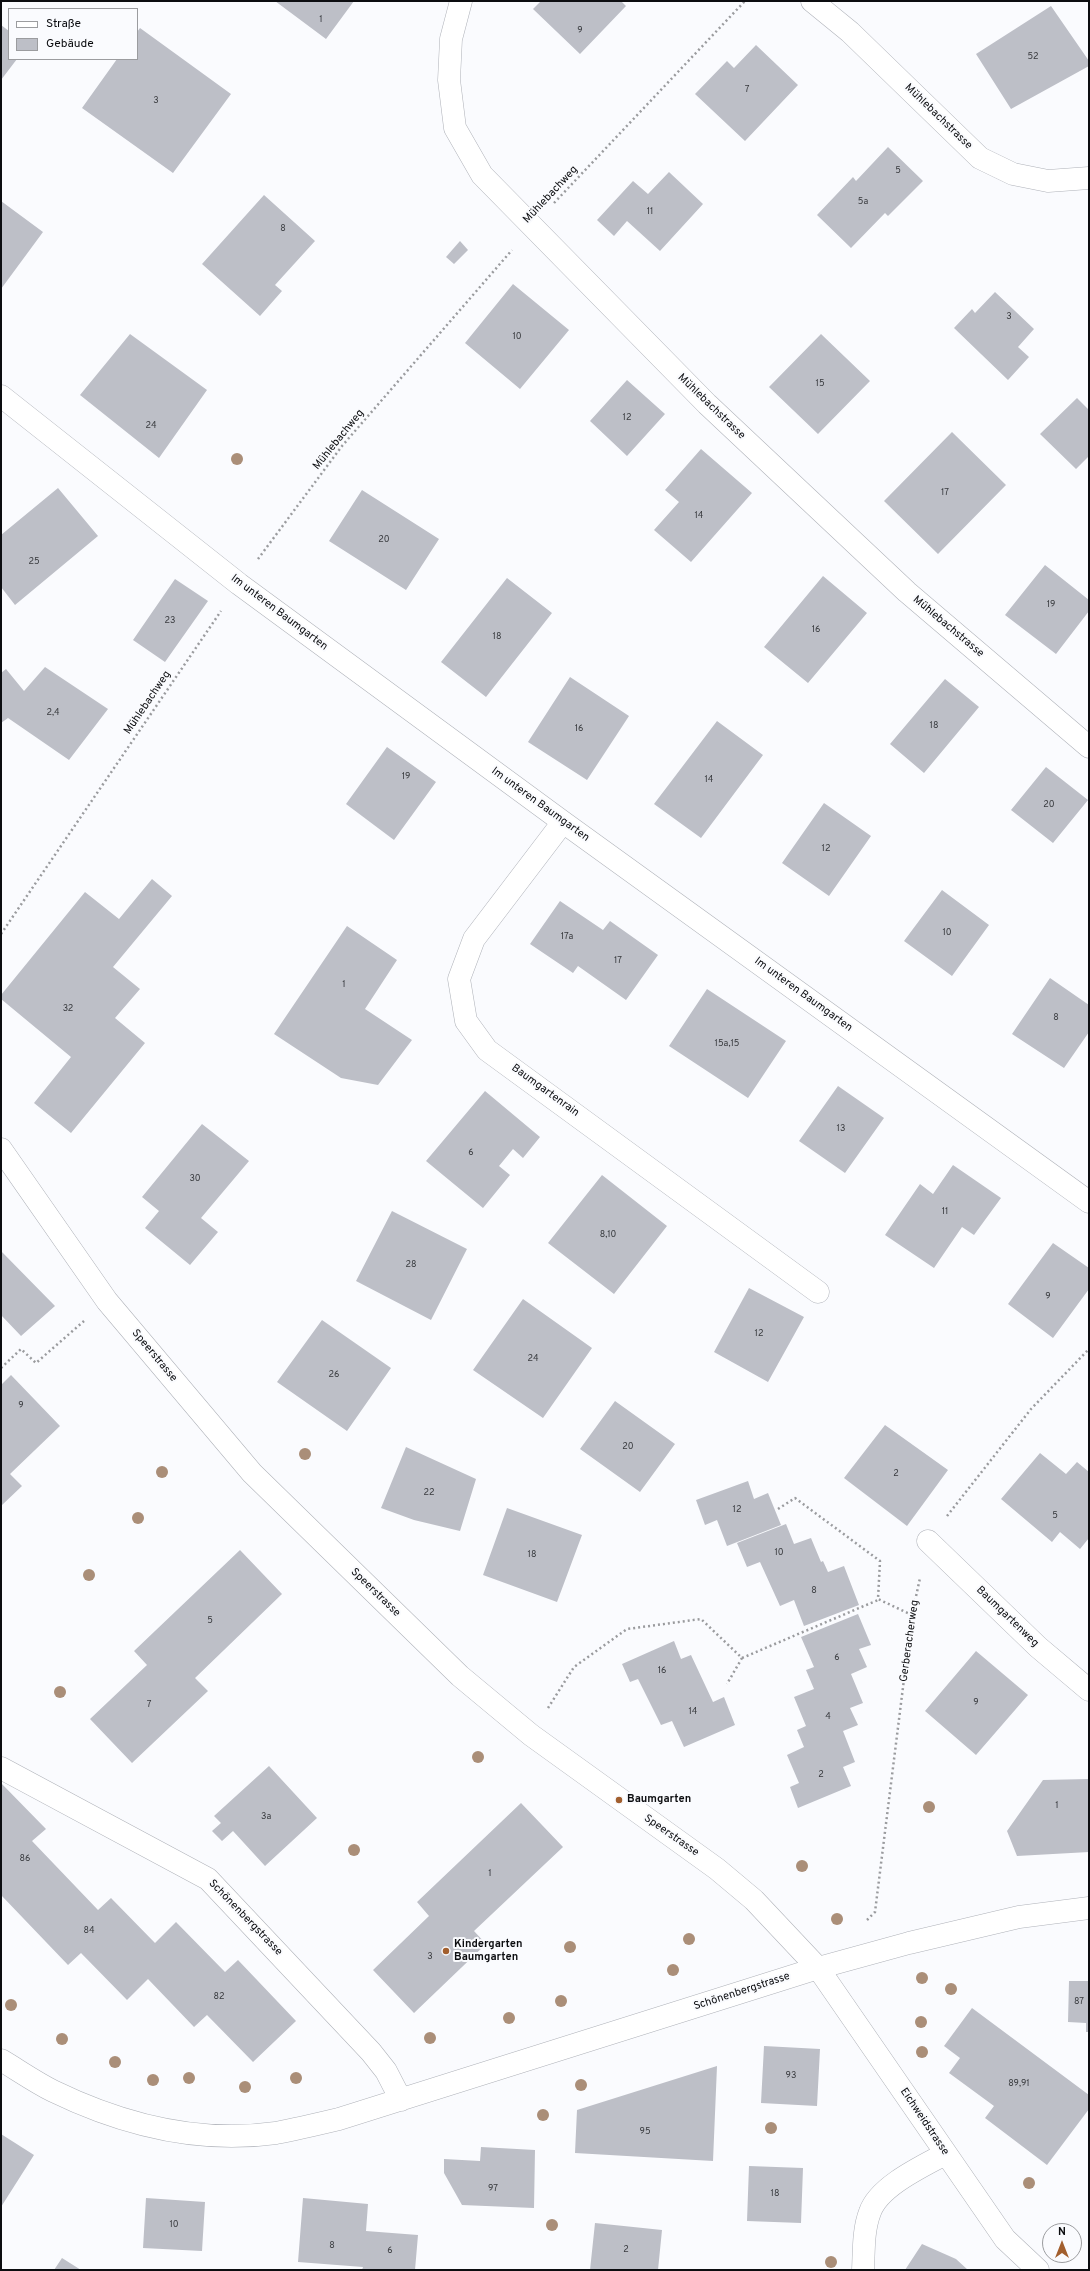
<!DOCTYPE html>
<html>
<head>
<meta charset="utf-8">
<style>
  body { margin:0 }
  #map { position:relative; width:1090px; height:2271px; overflow:hidden; background:#fafbfe; font-family:Overpass,sans-serif }
  canvas { display:block }
  .frame { position:absolute; inset:0; border:2px solid #0c0d10; pointer-events:none }
  .legend { position:absolute; left:8px; top:8px; width:130px; height:52px; box-sizing:border-box; background:#fafbfe; border:1px solid #9b9c9f; margin:0; padding:5px 7px; list-style:none; font-size:12px; color:#0c0d10 }
  .legend li { display:flex; align-items:center; gap:8px; height:20px }
  .legend b { width:20px; border:1px solid #9b9c9f }
  .north { position:absolute; left:1042px; top:2223px; width:40px; height:40px; box-sizing:border-box; background:#fafbfe; border:1px solid #9b9c9f; border-radius:50%; rotate:0deg; font-size:11px; font-weight:700; line-height:16px; text-align:center; color:#0c0d10 }
  .north::after { content:''; display:block; margin:auto; width:14px; height:18px; background:#a25f2e; clip-path:polygon(50% 0,100% 100%,50% 72%,0 100%) }
</style>
</head>
<body>
<div id="map">
<canvas width="1090" height="2271"></canvas>
<div class="frame"></div>
<ul class="legend">
<li><b style="height:5px;background:#fff"></b>Straße</li>
<li><b style="height:11px;background:#bdbfc7"></b>Gebäude</li>
</ul>
<div class="north">N</div>
</div>
<script>
const ctx = document.querySelector('canvas').getContext('2d');
ctx.lineJoin = 'round';
function fillPath(path, color) {
  ctx.fillStyle = color;
  ctx.fill(path, 'evenodd');
}
function trace(path, color, width, dash) {
  ctx.strokeStyle = color;
  ctx.lineWidth = width;
  ctx.lineCap = dash ? 'butt' : 'round';
  ctx.setLineDash(dash || []);
  ctx.stroke(path);
}
function drawText(font, color, halo, rows, align = 'center') {
  ctx.font = font + ' Overpass,sans-serif';
  ctx.lineWidth = 4;
  ctx.setLineDash([]);
  ctx.textBaseline = 'middle';
  ctx.strokeStyle = halo;
  ctx.fillStyle = color;
  for (const [text, x, y, turn = 0] of rows) {
    ctx.save();
    ctx.translate(x, y);
    ctx.rotate((+turn || 0) * Math.PI / 180);
    ctx.textAlign = isNaN(turn) ? turn : align;
    if (halo) ctx.strokeText(text, 0, 0);
    ctx.fillText(text, 0, 0);
    ctx.restore();
  }
}
fillPath(new Path2D(`
  M 275,1 L 354,1 L 326,39 Z
  M 541,1 L 621,1 L 626,6 L 580,54 L 533,9 Z
  M 1051,6 L 1089,61 L 1089,66 L 1011,109 L 976,54 Z
  M 1,25 L 9,31 L 9,59 L 17,59 L 1,80 Z
  M 140,28 L 231,94 L 173,173 L 82,108 L 117,59 L 137,59 L 137,32 Z
  M 756,45 L 798,85 L 745,141 L 695,94 L 727,61 L 734,68 Z
  M 888,147 L 923,181 L 888,216 L 885,213 L 851,248 L 817,215 L 853,177 L 856,181 Z
  M 669,172 L 703,204 L 660,251 L 627,221 L 614,236 L 597,220 L 633,181 L 648,194 Z
  M 264,195 L 315,241 L 275,285 L 282,291 L 260,316 L 202,264 Z
  M 1,201 L 43,232 L 1,289 Z
  M 460,241 L 468,250 L 454,264 L 446,257 Z
  M 513,284 L 569,330 L 520,389 L 465,343 Z
  M 995,292 L 1034,329 L 1018,347 L 1029,357 L 1008,380 L 954,328 L 972,309 L 975,313 Z
  M 130,334 L 207,390 L 159,458 L 80,395 Z
  M 821,334 L 870,381 L 818,434 L 769,387 Z
  M 627,380 L 665,414 L 627,456 L 590,421 Z
  M 1077,398 L 1089,410 L 1089,456 L 1076,469 L 1040,434 Z
  M 952,432 L 1006,485 L 938,554 L 884,501 Z
  M 701,449 L 752,493 L 691,562 L 654,530 L 679,502 L 665,490 Z
  M 58,488 L 98,536 L 15,605 L 1,587 L 1,535 Z
  M 362,490 L 439,539 L 406,590 L 329,541 Z
  M 1045,565 L 1089,600 L 1089,611 L 1056,654 L 1005,615 Z
  M 823,576 L 867,613 L 808,683 L 764,647 Z
  M 507,578 L 552,613 L 486,697 L 441,662 Z
  M 175,579 L 208,601 L 165,662 L 133,640 Z
  M 45,667 L 108,709 L 69,760 L 8,718 L 1,723 L 1,673 L 6,669 L 24,691 Z
  M 570,677 L 629,716 L 587,780 L 528,742 Z
  M 945,679 L 979,707 L 924,773 L 890,744 Z
  M 717,721 L 763,755 L 701,838 L 654,804 Z
  M 387,747 L 436,782 L 394,840 L 346,804 Z
  M 1046,767 L 1088,800 L 1053,843 L 1011,810 Z
  M 824,803 L 871,836 L 829,896 L 782,863 Z
  M 152,879 L 172,896 L 113,967 L 140,989 L 115,1018 L 145,1043 L 71,1133 L 34,1103 L 71,1057 L 1,999 L 1,995 L 85,892 L 119,919 Z
  M 942,890 L 989,925 L 952,976 L 904,941 Z
  M 560,901 L 603,930 L 610,921 L 658,955 L 626,1000 L 578,966 L 573,973 L 530,944 Z
  M 347,926 L 397,960 L 365,1009 L 412,1040 L 378,1085 L 341,1078 L 274,1034 Z
  M 1050,978 L 1089,1005 L 1089,1032 L 1064,1068 L 1012,1034 Z
  M 707,989 L 786,1041 L 748,1098 L 669,1046 Z
  M 838,1086 L 884,1118 L 845,1173 L 799,1141 Z
  M 485,1091 L 540,1137 L 523,1158 L 513,1149 L 499,1166 L 510,1175 L 483,1208 L 426,1161 Z
  M 202,1124 L 249,1161 L 201,1218 L 218,1232 L 190,1265 L 145,1228 L 159,1211 L 142,1197 Z
  M 953,1165 L 1001,1198 L 974,1235 L 962,1227 L 934,1268 L 885,1235 L 920,1184 L 933,1194 Z
  M 602,1175 L 667,1226 L 614,1294 L 548,1243 Z
  M 392,1211 L 467,1249 L 431,1320 L 356,1281 Z
  M 1053,1243 L 1089,1268 L 1089,1289 L 1053,1338 L 1008,1304 Z
  M 1,1251 L 55,1306 L 21,1336 L 1,1315 Z
  M 749,1288 L 804,1317 L 768,1382 L 714,1352 Z
  M 523,1299 L 592,1348 L 543,1418 L 473,1370 Z
  M 322,1320 L 391,1368 L 347,1431 L 277,1382 Z
  M 11,1375 L 60,1426 L 10,1474 L 22,1486 L 1,1506 L 1,1385 Z
  M 615,1401 L 675,1444 L 640,1492 L 580,1449 Z
  M 885,1425 L 948,1470 L 907,1526 L 844,1478 Z
  M 406,1447 L 476,1479 L 460,1531 L 414,1520 L 381,1508 Z
  M 1040,1453 L 1066,1474 L 1077,1462 L 1089,1472 L 1089,1538 L 1080,1549 L 1060,1532 L 1052,1542 L 1001,1499 Z
  M 748,1481 L 754,1499 L 768,1493 L 781,1525 L 727,1546 L 717,1520 L 705,1525 L 696,1500 Z
  M 507,1508 L 582,1535 L 557,1602 L 483,1575 Z
  M 786,1524 L 794,1544 L 811,1538 L 821,1562 L 823,1561 L 828,1572 L 844,1566 L 859,1605 L 804,1626 L 794,1600 L 780,1606 L 760,1562 L 747,1567 L 737,1543 Z
  M 240,1550 L 282,1594 L 195,1678 L 208,1691 L 132,1763 L 90,1719 L 147,1665 L 134,1651 Z
  M 858,1614 L 871,1645 L 859,1649 L 867,1667 L 851,1674 L 863,1703 L 850,1708 L 858,1725 L 843,1731 L 855,1762 L 843,1767 L 851,1786 L 798,1808 L 790,1787 L 799,1783 L 787,1755 L 804,1747 L 797,1730 L 806,1726 L 794,1697 L 814,1689 L 806,1670 L 814,1667 L 801,1637 Z
  M 674,1641 L 681,1659 L 691,1655 L 713,1702 L 724,1697 L 735,1725 L 684,1747 L 672,1721 L 661,1725 L 638,1679 L 630,1682 L 622,1664 Z
  M 976,1651 L 1028,1695 L 976,1755 L 925,1711 Z
  M 269,1766 L 317,1818 L 265,1866 L 233,1831 L 222,1841 L 212,1831 L 221,1823 L 214,1816 Z
  M 1089,1779 L 1089,1852 L 1017,1856 L 1007,1831 L 1043,1780 Z
  M 1,1783 L 46,1829 L 32,1841 L 98,1910 L 111,1898 L 155,1943 L 176,1922 L 225,1972 L 238,1960 L 296,2021 L 253,2062 L 207,2015 L 194,2027 L 148,1979 L 127,2000 L 81,1953 L 68,1965 L 1,1895 Z
  M 521,1803 L 563,1847 L 474,1931 L 486,1944 L 414,2013 L 373,1970 L 429,1916 L 417,1902 Z
  M 1069,1981 L 1089,1981 L 1089,2032 L 1086,2032 L 1086,2023 L 1068,2022 Z
  M 972,2008 L 1089,2095 L 1089,2109 L 1047,2165 L 985,2118 L 994,2106 L 949,2073 L 960,2058 L 944,2046 Z
  M 764,2046 L 820,2049 L 817,2106 L 761,2103 Z
  M 717,2066 L 713,2161 L 575,2153 L 577,2110 Z
  M 1,2134 L 34,2155 L 1,2207 Z
  M 481,2147 L 535,2150 L 534,2208 L 462,2205 L 444,2173 L 444,2159 L 480,2161 Z
  M 749,2166 L 803,2168 L 801,2223 L 747,2221 Z
  M 146,2198 L 205,2202 L 202,2251 L 143,2248 Z
  M 303,2198 L 368,2204 L 366,2231 L 418,2235 L 415,2270 L 362,2270 L 363,2267 L 298,2262 Z
  M 595,2223 L 662,2230 L 658,2270 L 590,2270 Z
  M 922,2244 L 956,2259 L 968,2270 L 905,2270 Z
  M 62,2258 L 81,2270 L 54,2270 Z`), '#bdbfc7');
const minor = new Path2D(`
  M 461,1 L 451,39 L 449,80 L 455,128 L 482,175 L 707,404 L 907,592 L 1089,747
  M 812,1 L 850,32 L 980,158 L 1013,174 L 1048,181 L 1089,178
  M 1,396 L 239,584 L 563,822 L 1089,1202
  M 563,822 L 474,939 L 459,979 L 466,1021 L 487,1050 L 818,1292
  M 1,1149 L 107,1301 L 252,1473 L 460,1676 L 531,1735 L 717,1869 L 754,1900 L 818,1968 L 1005,2239 L 1038,2270
  M 928,1541 L 1038,1647 L 1089,1690
  M 1,1768 L 208,1879 L 371,2052 L 386,2071 L 401,2100
  M 1,2060 C 18,2070 35,2082 53,2091 C 123,2125 198,2144 276,2133 C 297,2129 318,2124 339,2119 L 818,1968 L 909,1943 L 1019,1917 L 1089,1908
  M 863,2270 C 864,2251 863,2230 870,2212 C 879,2186 923,2166 945,2154`);
trace(minor, '#afb2b9', 23);
trace(new Path2D(`
  M 554,203 L 745,1
  M 258,559 L 342,446 L 512,250
  M 1,934 L 221,611
  M 1,1368 L 21,1349 L 36,1363 L 84,1321
  M 778,1509 L 795,1498 L 880,1561 L 878,1599 L 912,1615
  M 947,1516 L 1031,1409 L 1089,1349
  M 742,1658 L 878,1600
  M 548,1708 L 574,1667 L 627,1629 L 701,1619 L 742,1658 L 727,1684
  M 867,1920 L 875,1912 L 912,1615 L 920,1578`), '#9a9b9e', 2.5, [2, 3]);
trace(minor, '#fff', 22);
ctx.fillStyle = '#aa8e78';
for (const [x, y] of [
  [237,459],
  [305,1454],
  [162,1472],
  [138,1518],
  [89,1575],
  [60,1692],
  [478,1757],
  [929,1807],
  [354,1850],
  [802,1866],
  [837,1919],
  [689,1939],
  [570,1947],
  [673,1970],
  [922,1978],
  [951,1989],
  [561,2001],
  [11,2005],
  [509,2018],
  [921,2022],
  [430,2038],
  [62,2039],
  [922,2052],
  [115,2062],
  [189,2078],
  [296,2078],
  [153,2080],
  [581,2085],
  [245,2087],
  [543,2115],
  [771,2128],
  [1029,2183],
  [552,2225],
  [831,2262]
]) {
  ctx.beginPath();
  ctx.arc(x, y, 6, 0, 2 * Math.PI);
  ctx.fill();
}
for (const [x, y, r, color] of [
  [619,1800,4,"#a25f2e"],
  [446,1951,4,"#a25f2e"]
]) {
  const dot = new Path2D();
  dot.arc(x, y, r, 0, 2 * Math.PI);
  ctx.fillStyle = color;
  ctx.fill(dot);
  trace(dot, '#fafbfe', 1.5);
}
drawText('9px', '#383a3e', null, [
  ["1",321,20],
  ["9",580,31],
  ["52",1033,57],
  ["7",747,90],
  ["3",156,101],
  ["5",898,171],
  ["5a",863,202],
  ["11",650,212],
  ["8",283,229],
  ["3",1009,317],
  ["10",517,337],
  ["15",820,384],
  ["12",627,418],
  ["24",151,426],
  ["17",945,493],
  ["14",699,516],
  ["20",384,540],
  ["25",34,562],
  ["19",1051,605],
  ["23",170,621],
  ["16",816,630],
  ["18",497,637],
  ["2,4",53,713],
  ["18",934,726],
  ["16",579,729],
  ["19",406,777],
  ["14",709,780],
  ["20",1049,805],
  ["12",826,849],
  ["10",947,933],
  ["17a",567,937],
  ["17",618,961],
  ["1",344,985],
  ["32",68,1009],
  ["8",1056,1018],
  ["15a,15",727,1044],
  ["13",841,1129],
  ["6",471,1153],
  ["30",195,1179],
  ["11",945,1212],
  ["8,10",608,1235],
  ["28",411,1265],
  ["9",1048,1297],
  ["12",759,1334],
  ["24",533,1359],
  ["26",334,1375],
  ["9",21,1406],
  ["20",628,1447],
  ["2",896,1474],
  ["22",429,1493],
  ["12",737,1510],
  ["5",1055,1516],
  ["10",779,1553],
  ["18",532,1555],
  ["8",814,1591],
  ["5",210,1621],
  ["6",837,1658],
  ["16",662,1671],
  ["9",976,1703],
  ["7",149,1705],
  ["14",693,1712],
  ["4",828,1717],
  ["2",821,1775],
  ["1",1057,1806],
  ["3a",266,1817],
  ["86",25,1859],
  ["1",490,1874],
  ["84",89,1931],
  ["3",430,1957],
  ["82",219,1997],
  ["87",1079,2002],
  ["93",791,2076],
  ["89,91",1019,2084],
  ["95",645,2132],
  ["97",493,2189],
  ["18",775,2194],
  ["10",174,2225],
  ["8",332,2246],
  ["2",626,2250],
  ["6",390,2251]
]);
drawText('11px', '#0c0d10', '#fafbfe', [
  ["Mühlebachstrasse",938,117,44],
  ["Mühlebachweg",551,195,-47],
  ["Mühlebachstrasse",711,407,44],
  ["Mühlebachweg",339,440,-51],
  ["Im unteren Baumgarten",279,613,37],
  ["Mühlebachstrasse",948,627,40],
  ["Mühlebachweg",148,703,-56],
  ["Im unteren Baumgarten",540,805,36],
  ["Im unteren Baumgarten",803,995,36],
  ["Baumgartenrain",545,1091,36],
  ["Speerstrasse",154,1356,50],
  ["Speerstrasse",375,1593,44],
  ["Baumgartenweg",1007,1617,44],
  ["Gerberacherweg",910,1641,-82],
  ["Speerstrasse",671,1836,35],
  ["Schönenbergstrasse",245,1918,46],
  ["Schönenbergstrasse",742,1992,-18],
  ["Eichweidstrasse",924,2122,56]
]);
drawText('bold 11px', '#0c0d10', '#fafbfe', [
  ["Baumgarten",627,1800],
  ["Kindergarten",454,1945],
  ["Baumgarten",454,1958]
], 'left');
</script>
</body>
</html>
